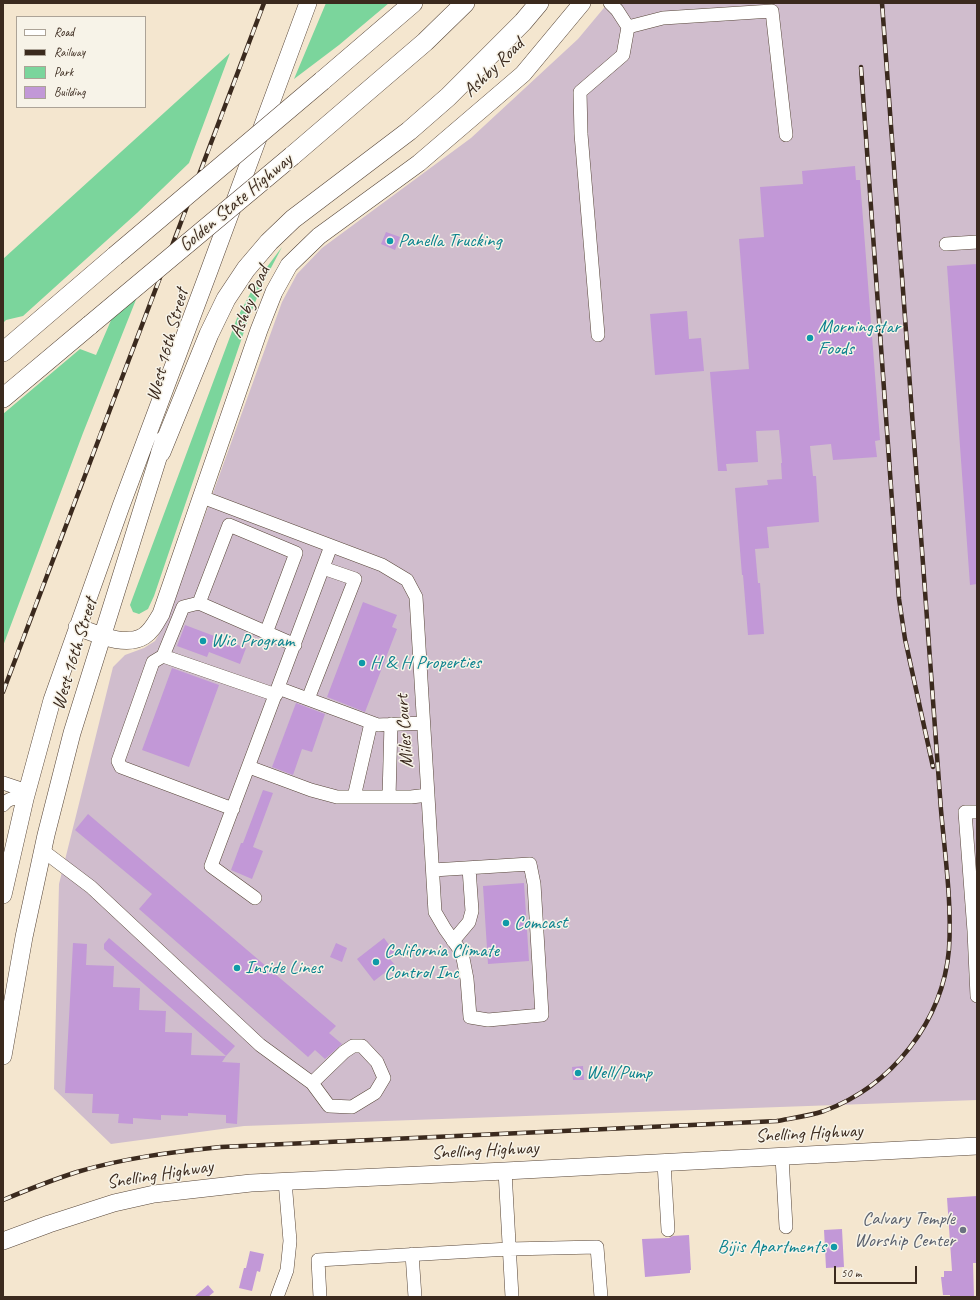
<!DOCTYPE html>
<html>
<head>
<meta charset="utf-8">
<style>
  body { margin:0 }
  #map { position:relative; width:980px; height:1300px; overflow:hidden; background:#f4e6cf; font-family:Caveat,sans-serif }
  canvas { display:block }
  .frame { position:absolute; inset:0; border:4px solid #3b2a1e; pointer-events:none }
  .legend { position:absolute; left:16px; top:16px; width:130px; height:92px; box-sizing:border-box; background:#f7f3e8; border:1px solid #aca397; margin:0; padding:5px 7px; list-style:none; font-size:12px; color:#3b2a1e }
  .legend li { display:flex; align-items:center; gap:8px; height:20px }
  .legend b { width:20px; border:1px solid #aca397 }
  .scale { position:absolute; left:834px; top:1266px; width:83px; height:18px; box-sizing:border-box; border:2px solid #3b2a1e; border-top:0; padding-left:5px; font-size:12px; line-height:14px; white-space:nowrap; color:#3b2a1e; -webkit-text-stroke:3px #f7f3e8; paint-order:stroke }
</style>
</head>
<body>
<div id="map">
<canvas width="980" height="1300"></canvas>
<div class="frame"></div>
<ul class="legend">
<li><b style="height:5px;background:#fff"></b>Road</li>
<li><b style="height:5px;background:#3b2a1e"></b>Railway</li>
<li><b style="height:11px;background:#7bd59c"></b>Park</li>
<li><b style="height:11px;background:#c298d7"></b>Building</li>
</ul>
<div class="scale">50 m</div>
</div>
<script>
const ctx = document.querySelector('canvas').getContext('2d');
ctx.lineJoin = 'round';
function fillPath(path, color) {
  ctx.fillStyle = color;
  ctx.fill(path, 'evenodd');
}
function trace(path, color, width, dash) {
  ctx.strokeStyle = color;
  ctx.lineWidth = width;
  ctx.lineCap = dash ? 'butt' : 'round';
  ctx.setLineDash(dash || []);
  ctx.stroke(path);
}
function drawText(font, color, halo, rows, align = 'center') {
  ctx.font = font + ' Caveat,sans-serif';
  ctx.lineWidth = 3;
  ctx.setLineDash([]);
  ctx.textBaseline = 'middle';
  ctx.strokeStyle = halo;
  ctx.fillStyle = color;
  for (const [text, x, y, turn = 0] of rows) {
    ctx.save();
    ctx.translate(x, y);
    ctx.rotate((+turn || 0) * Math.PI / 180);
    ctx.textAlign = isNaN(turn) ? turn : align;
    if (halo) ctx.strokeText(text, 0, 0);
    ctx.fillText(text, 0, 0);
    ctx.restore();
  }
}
fillPath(new Path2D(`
  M 608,3 L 977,3 L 977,1100 L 244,1126 L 111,1144 L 54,1089 L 59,884 L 113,667 L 125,655 L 144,648 L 155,641 L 167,620 L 282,302 L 297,274 L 322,248 L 471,138 L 578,39 Z`), '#d0bdcd');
fillPath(new Path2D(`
  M 326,3 L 389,3 L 339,45 L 294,79 Z
  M 230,53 L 189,163 L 137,213 L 23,316 L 6,320 L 3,323 L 3,259 Z
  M 282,247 L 263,283 L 248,320 L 154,596 L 148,609 L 139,614 L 133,612 L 130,605 L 237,318 L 258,279 Z
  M 137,297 L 83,433 L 3,646 L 3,414 L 80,349 L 96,355 L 112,318 Z`), '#7bd59c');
fillPath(new Path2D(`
  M 855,166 L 856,180 L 860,180 L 880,440 L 875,441 L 877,457 L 833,460 L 831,444 L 810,446 L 813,476 L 816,476 L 819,522 L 767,527 L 769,548 L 755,549 L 758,583 L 760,583 L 764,634 L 748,635 L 743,575 L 742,575 L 735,488 L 768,485 L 767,480 L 782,479 L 781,463 L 782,463 L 779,430 L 756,431 L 758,462 L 726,464 L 727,471 L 718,471 L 710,372 L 749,369 L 739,239 L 764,237 L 760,187 L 803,184 L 802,171 Z
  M 386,232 L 400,237 L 395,250 L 381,244 Z
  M 977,264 L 977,584 L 970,585 L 947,266 Z
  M 687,311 L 689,339 L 701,338 L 704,371 L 655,375 L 650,314 Z
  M 363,602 L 397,615 L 392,627 L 397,629 L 365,712 L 327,697 Z
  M 185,625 L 246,648 L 240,664 L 209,652 L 207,657 L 177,646 Z
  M 172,668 L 219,685 L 189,767 L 142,750 Z
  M 296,703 L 325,714 L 312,752 L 302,749 L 293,775 L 272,767 Z
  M 263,790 L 273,793 L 253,847 L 263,851 L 252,879 L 231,870 L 241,843 L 243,843 Z
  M 88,814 L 336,1026 L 329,1033 L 342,1044 L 325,1059 L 315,1050 L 308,1057 L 139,909 L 152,894 L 75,830 Z
  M 524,883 L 529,961 L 488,964 L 483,886 Z
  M 109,938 L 235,1046 L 226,1056 L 104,949 L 104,944 Z
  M 384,938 L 395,953 L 389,958 L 395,965 L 374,981 L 357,959 Z
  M 73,943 L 87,944 L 86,965 L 114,966 L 113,987 L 140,988 L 139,1010 L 166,1011 L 165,1032 L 192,1033 L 191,1055 L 226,1056 L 222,1062 L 240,1063 L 237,1124 L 226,1123 L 226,1115 L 188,1113 L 188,1116 L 161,1115 L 161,1120 L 133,1118 L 133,1124 L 118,1123 L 119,1114 L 92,1113 L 93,1094 L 65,1093 Z
  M 336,943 L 347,948 L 342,962 L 330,957 Z
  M 583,1066 L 584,1080 L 573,1080 L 572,1067 Z
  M 977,1196 L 977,1263 L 973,1263 L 974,1297 L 950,1297 L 950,1295 L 943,1295 L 941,1277 L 944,1277 L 944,1271 L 952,1271 L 947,1198 Z
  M 842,1229 L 844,1267 L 826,1268 L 824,1230 Z
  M 689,1235 L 691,1270 L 690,1270 L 690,1273 L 645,1277 L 642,1239 L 669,1238 L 673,1236 Z
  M 250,1251 L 264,1254 L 260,1272 L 257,1271 L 252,1291 L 239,1288 L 244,1268 L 246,1268 Z
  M 208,1285 L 214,1292 L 208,1297 L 194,1297 Z`), '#c298d7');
const minor = new Path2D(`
  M 628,27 L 663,18 L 772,11 L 786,135
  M 946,244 L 977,242
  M 598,335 L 581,134 L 580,92 L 623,55 L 628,27 L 617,10 L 610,3
  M 202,497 L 382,565 L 407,580 L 416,597 L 435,912 L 445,929 L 462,953 L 467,979 L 470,1017 L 488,1020 L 542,1015 L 534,884 L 530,864 L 433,870
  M 266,633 L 296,553 L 229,525 L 199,603 L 295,645
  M 163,656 L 183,607 L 199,603
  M 278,688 L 378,725 L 423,723
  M 308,699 L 355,579 L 323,568
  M 249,767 L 311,790 L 337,797 L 411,797 L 428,795
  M 3,783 L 27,791
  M 354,797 L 371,723
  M 389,797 L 391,724
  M 3,805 C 9,797 16,798 25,799
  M 233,809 L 121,767 L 118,761 L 153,662 L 163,656 L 276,695
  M 977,812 L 965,812 L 974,931 L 977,996
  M 42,850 L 91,887 L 260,1045 L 312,1083 L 329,1106 L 352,1107 L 375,1093 L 384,1078 L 377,1062 L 362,1046 L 353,1046 L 344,1052 L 312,1083
  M 255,898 L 211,866 L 331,546
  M 453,941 L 469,922 L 472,911 L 469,868
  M 782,1157 L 786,1227
  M 664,1163 L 668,1230
  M 505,1171 L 512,1297
  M 412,1254 L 415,1297
  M 277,1297 L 287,1270 L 290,1241 L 285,1181
  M 320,1297 L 318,1260 L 509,1249 L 597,1247 L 601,1297`);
const major = new Path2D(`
  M 77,627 C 95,633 125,648 144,636 C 152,631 156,622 161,614 L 259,330 L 274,292 L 289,265 L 319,236 L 419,163 L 523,74 L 582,3
  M 3,895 L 25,799 L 52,700 L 121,506 L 209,271 L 308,3
  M 3,1056 L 24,937 L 46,835 L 72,733 L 164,439
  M 3,1241 L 49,1224 L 114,1203 L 154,1194 L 251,1183 L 505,1171 L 977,1146`);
const highway = new Path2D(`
  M 322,81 L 413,3
  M 292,156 L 425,42 L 465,3
  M 3,352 L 115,256
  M 3,398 L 90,325
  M 161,452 L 209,334 L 226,299 L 246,269 L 269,242 L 293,219 L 409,131 L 448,97 L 523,22 L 539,3`);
trace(minor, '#574639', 14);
trace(major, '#574639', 18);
trace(highway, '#574639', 20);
trace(minor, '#fff', 13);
trace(major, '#fff', 17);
trace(highway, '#fff', 19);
const rail = new Path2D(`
  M 861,67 L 899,599 L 905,639 L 933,767
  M 3,692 C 89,462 178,233 264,3
  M 3,1200 C 27,1190 52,1180 77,1172 C 124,1158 172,1152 221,1147 L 777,1121 C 793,1118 809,1116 824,1111 C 892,1086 943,1021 949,949 C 952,903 945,856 941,810 L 882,3`);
trace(rail, '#3b2a1e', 4.5);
trace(rail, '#f7f3e8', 3, [9]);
const highwayBridge = new Path2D(`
  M 115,256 L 322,81
  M 90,325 L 292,156`);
trace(highwayBridge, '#574639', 20, []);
trace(highwayBridge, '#fff', 19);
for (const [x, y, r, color] of [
  [390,241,4,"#0f9aa8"],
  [810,338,4,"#0f9aa8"],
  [203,641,4,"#0f9aa8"],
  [362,663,4,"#0f9aa8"],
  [506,923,4,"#0f9aa8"],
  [376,962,4,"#0f9aa8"],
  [237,968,4,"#0f9aa8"],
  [578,1073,4,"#0f9aa8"],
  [963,1230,4,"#6b7280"],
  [834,1247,4,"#0f9aa8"]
]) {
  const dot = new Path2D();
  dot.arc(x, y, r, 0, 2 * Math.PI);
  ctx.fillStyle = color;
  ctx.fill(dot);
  trace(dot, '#f7f3e8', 1.5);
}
drawText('19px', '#3b2a1e', '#f7f3e8', [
  ["Ashby Road",494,68,-44],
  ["Golden State Highway",236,203,-40],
  ["Ashby Road",250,302,-67],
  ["West 16th Street",168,345,-75],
  ["West 16th Street",75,654,-73],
  ["Miles Court",405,731,-94],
  ["Snelling Highway",809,1134,-3],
  ["Snelling Highway",485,1151,-3],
  ["Snelling Highway",160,1175,-9]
]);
drawText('19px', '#0d838f', '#f7f3e8', [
  ["Panella Trucking",398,241],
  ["Morningstar",818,327],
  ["Foods",818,349],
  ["Wic Program",211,641],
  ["H & H Properties",370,663],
  ["Comcast",514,923],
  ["California Climate",384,951],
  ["Control Inc",384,973],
  ["Inside Lines",245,968],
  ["Well/Pump",586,1073],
  ["Bijis Apartments",826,1247,"right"]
], 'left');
drawText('19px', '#5b616d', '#f7f3e8', [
  ["Calvary Temple",955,1219],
  ["Worship Center",955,1241]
], 'right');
</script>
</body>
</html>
